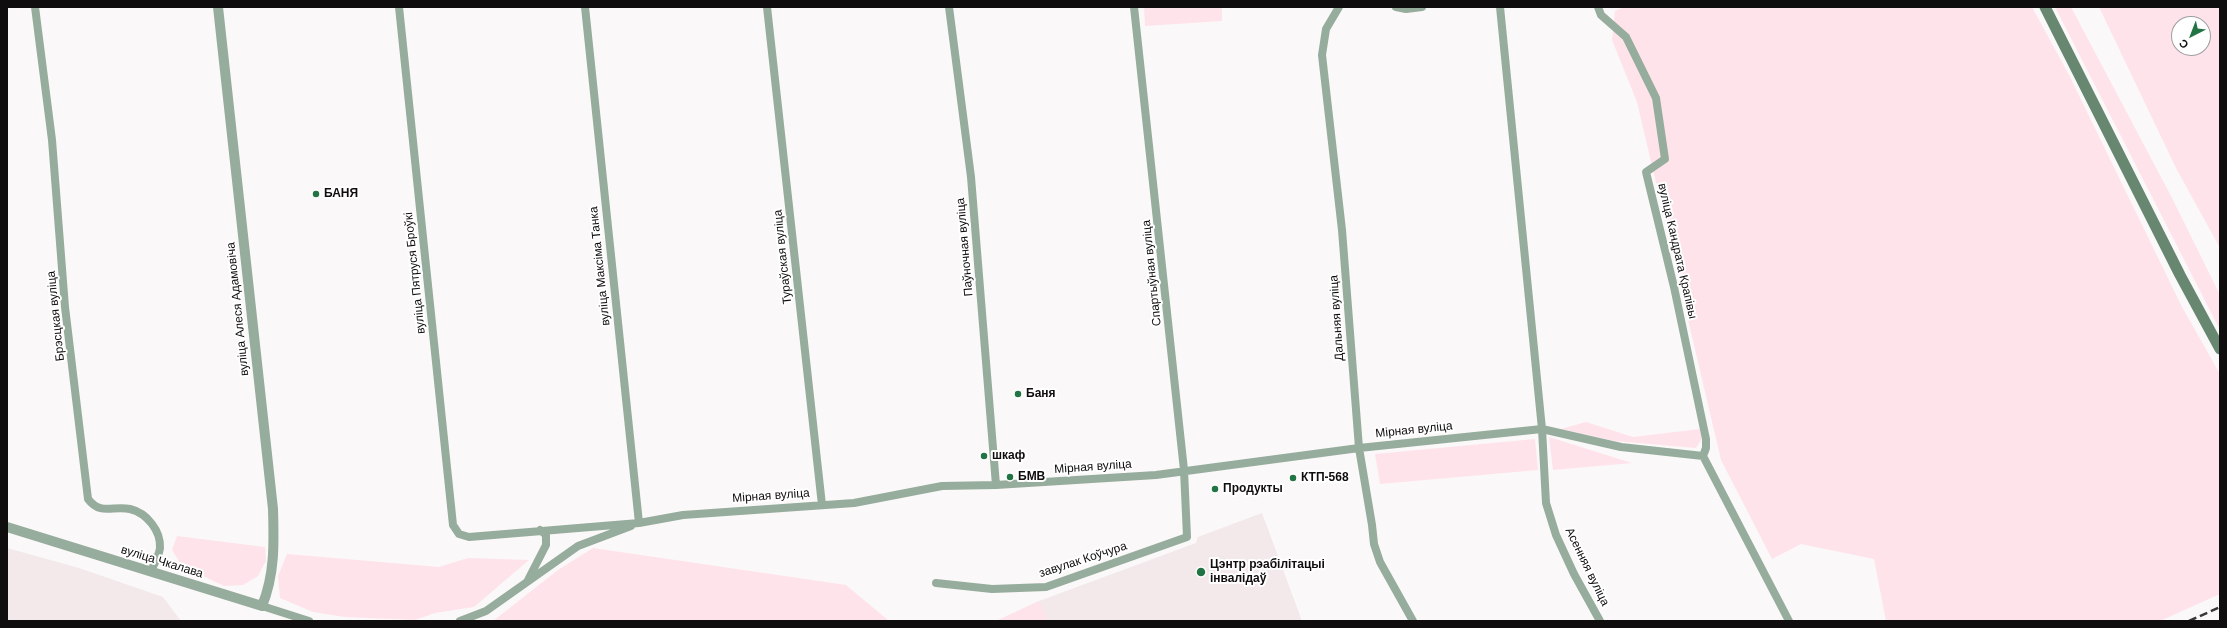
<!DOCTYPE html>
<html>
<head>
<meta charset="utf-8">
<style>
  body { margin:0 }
  #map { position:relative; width:2227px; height:628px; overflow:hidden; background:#fbf8f9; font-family:Arial,sans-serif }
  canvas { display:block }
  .frame { position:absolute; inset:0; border:8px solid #0f0d0e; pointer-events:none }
  .north { position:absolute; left:2171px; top:16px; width:40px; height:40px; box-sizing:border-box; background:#fff; border:1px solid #9f9e9f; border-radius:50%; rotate:222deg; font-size:11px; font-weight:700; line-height:16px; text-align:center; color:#0f0d0e }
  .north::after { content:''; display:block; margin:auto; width:14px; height:18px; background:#237445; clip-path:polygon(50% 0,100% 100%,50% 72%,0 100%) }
</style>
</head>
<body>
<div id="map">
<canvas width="2227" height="628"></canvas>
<div class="frame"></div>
<div class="north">С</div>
</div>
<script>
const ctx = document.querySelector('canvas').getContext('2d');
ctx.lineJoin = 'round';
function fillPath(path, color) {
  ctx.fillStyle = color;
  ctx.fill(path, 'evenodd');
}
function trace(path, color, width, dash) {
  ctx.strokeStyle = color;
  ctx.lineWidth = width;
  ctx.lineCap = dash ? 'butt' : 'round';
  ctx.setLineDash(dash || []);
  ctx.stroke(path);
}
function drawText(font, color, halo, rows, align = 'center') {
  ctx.font = font + ' Arial,sans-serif';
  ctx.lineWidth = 4;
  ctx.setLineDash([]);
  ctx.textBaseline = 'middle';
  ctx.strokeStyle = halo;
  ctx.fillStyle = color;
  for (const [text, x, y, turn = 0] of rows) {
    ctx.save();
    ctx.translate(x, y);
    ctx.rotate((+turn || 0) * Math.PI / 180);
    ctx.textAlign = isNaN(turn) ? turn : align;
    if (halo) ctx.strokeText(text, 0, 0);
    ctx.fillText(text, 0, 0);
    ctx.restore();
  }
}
fillPath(new Path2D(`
  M 1262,513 L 1302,621 L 996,621 L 1039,601 L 1196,543 L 1198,537 Z
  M 7,548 L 79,568 L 163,597 L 181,621 L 7,621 Z`), '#f3e8ea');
fillPath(new Path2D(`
  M 1144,7 L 1222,7 L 1222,21 L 1145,26 Z
  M 1624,7 L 2032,7 L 2069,75 L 2182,307 L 2220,374 L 2220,594 L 2160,621 L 1886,621 L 1874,559 L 1801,544 L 1772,559 L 1721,460 L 1637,102 L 1612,40 L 1615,11 Z
  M 2055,7 L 2071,7 L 2172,198 L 2220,295 L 2220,330 Z
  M 2099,7 L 2220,7 L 2220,248 L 2176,168 ZM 2179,24 L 2203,24 L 2203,48 L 2179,48 Z
  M 1586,422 L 1633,437 L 1700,429 L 1702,439 L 1696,448 L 1615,441 L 1561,429 Z
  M 1549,437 L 1632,463 L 1553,470 Z
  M 1535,439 L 1538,470 L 1380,484 L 1375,454 Z
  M 177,536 L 265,547 L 266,561 L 258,576 L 243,585 L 224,586 L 182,566 L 172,550 Z
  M 593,548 L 846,585 L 889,621 L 493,621 L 558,570 Z
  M 287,554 L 439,567 L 468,558 L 529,560 L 474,607 L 435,613 L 415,620 L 345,617 L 313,612 L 280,598 L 278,576 Z
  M 1039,601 L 1048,621 L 996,621 Z`), '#fee3ea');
trace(new Path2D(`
  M 35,7 L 52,140 L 65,307 L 88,499 C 101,516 113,505 130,509 C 147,513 161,531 160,548 C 159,556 154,564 151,571
  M 399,7 L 453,525 L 459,534 L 469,537 L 639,523 L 683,515 L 854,503 L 942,486 L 996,485 L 1156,475 L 1359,448 L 1542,429 L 1621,447 L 1703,456
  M 585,7 L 639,523
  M 767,7 L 822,505
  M 949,7 L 971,177 L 996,485
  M 1339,7 L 1326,29 L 1322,55 L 1342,230 L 1359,448 L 1372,525 L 1374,544 L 1380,562 L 1413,621
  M 1396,7 L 1406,9 L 1422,7
  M 1500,7 L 1542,429 L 1546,503 L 1556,535 L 1574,574 L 1600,621
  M 1598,7 L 1601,15 L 1626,37 L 1656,98 L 1665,159 L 1646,172 L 1674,287 L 1706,439 L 1706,448 L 1703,456
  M 1703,456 L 1789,621
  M 528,580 L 546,545 L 546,535 L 540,530
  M 936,583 L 992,589 L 1046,587 L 1187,537 L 1184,470 L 1134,7
  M 262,606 L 309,621
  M 460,621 L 486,611 L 578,546 L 631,526`), '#96ac9c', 8);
trace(new Path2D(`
  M 7,527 L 262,606 C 275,574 274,543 273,509 L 218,7`), '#96ac9c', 10);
trace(new Path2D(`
  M 2045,7 L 2180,275 L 2220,349`), '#678770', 11);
trace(new Path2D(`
  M 2189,621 L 2220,607`), '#383637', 2.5, [8, 4]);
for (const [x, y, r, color] of [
  [316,194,4,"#237445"],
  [1018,394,4,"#237445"],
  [984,456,4,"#237445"],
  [1010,477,4,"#237445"],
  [1293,478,4,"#237445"],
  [1215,489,4,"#237445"],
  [1201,572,5,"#237445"]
]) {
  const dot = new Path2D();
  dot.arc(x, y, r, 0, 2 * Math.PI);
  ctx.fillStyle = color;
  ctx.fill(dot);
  trace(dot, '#fff', 1.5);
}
drawText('bold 12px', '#0f0d0e', '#fff', [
  ["БАНЯ",324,194],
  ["Баня",1026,394],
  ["шкаф",992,456],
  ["БМВ",1018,477],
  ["КТП-568",1301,478],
  ["Продукты",1223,489],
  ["Цэнтр рэабілітацыі",1210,565],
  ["інвалідаў",1210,579]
], 'left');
drawText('12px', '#0f0d0e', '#fff', [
  ["Паўночная вуліца",965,247,-95],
  ["вуліца Кандрата Крапівы",1677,251,77],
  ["Тураўская вуліца",783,257,-96],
  ["вуліца Максіма Танка",600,266,-96],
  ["вуліца Пятруся Броўкі",415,273,-96],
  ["Спартыўная вуліца",1152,273,-96],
  ["вуліца Алеся Адамовіча",238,309,-96],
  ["Брэсцкая вуліца",56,316,-96],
  ["Дальняя вуліца",1337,318,-94],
  ["Мірная вуліца",1414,430,-6],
  ["Мірная вуліца",1093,467,-4],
  ["Мірная вуліца",771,496,-4],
  ["завулак Коўчура",1083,560,-18],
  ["вуліца Чкалава",162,562,17],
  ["Асенняя вуліца",1587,567,64]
]);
</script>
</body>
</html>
